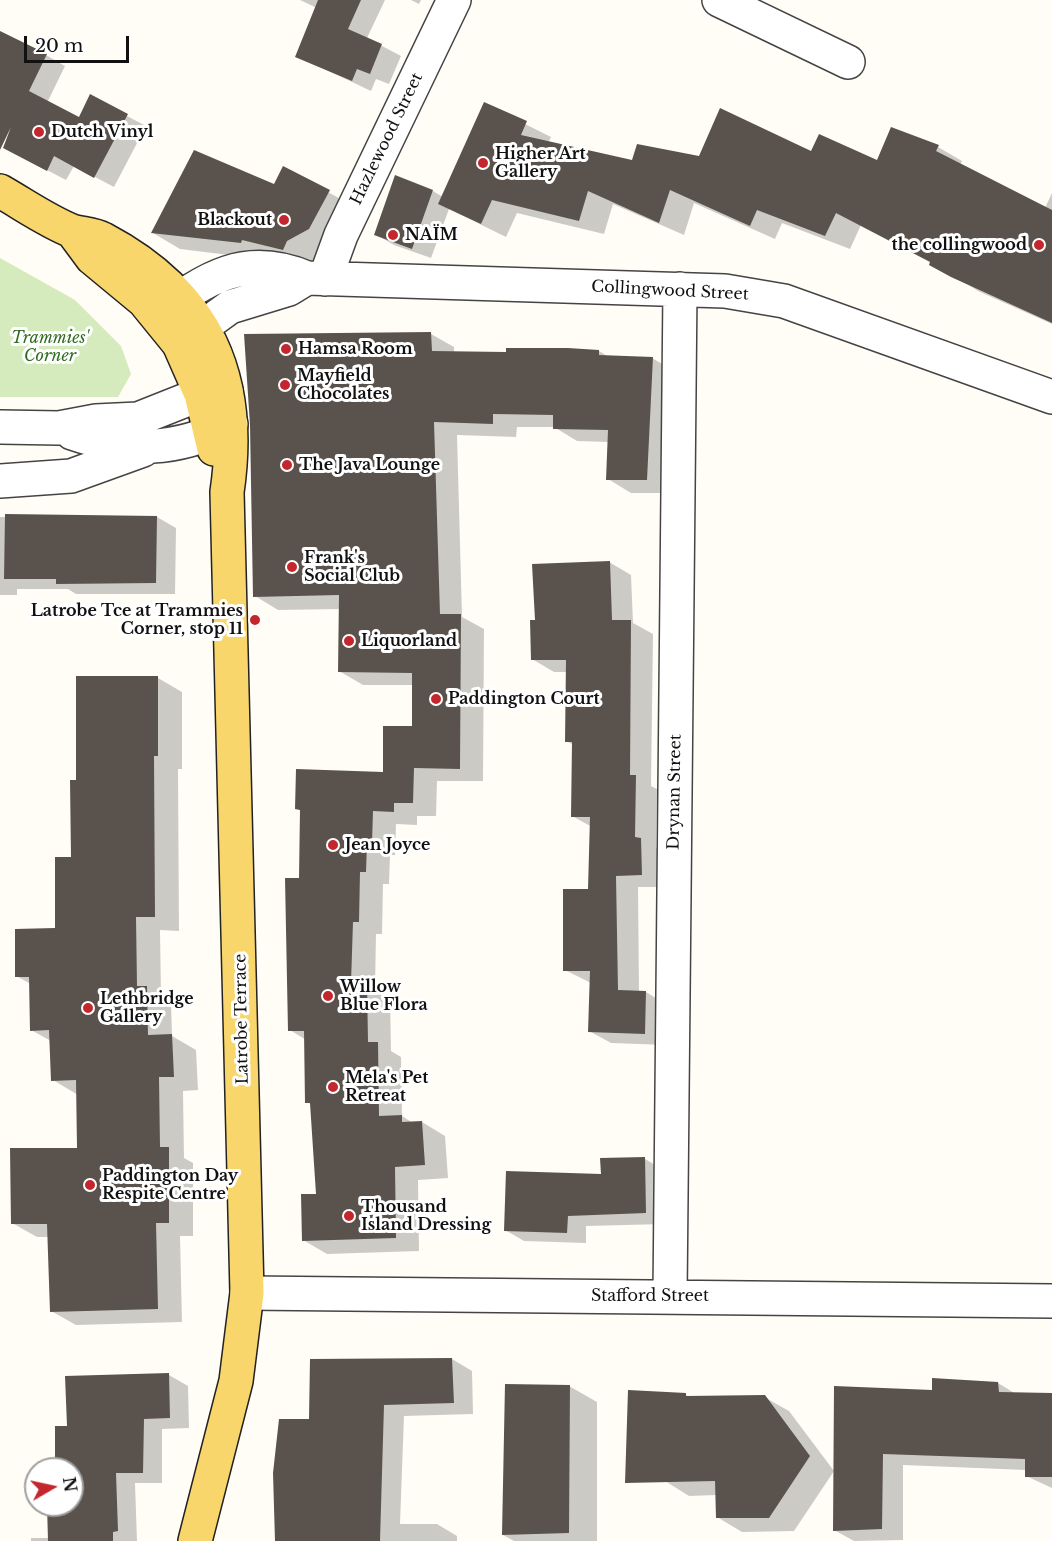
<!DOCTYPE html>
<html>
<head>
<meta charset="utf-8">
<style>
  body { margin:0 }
  #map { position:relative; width:1052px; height:1541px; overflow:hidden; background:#fffdf5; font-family:"Libre Baskerville",serif }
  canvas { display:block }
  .north { position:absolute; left:24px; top:1457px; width:60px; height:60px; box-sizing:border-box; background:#fff; border:2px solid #a0a0a0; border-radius:50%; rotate:81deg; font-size:16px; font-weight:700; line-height:24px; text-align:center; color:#111 }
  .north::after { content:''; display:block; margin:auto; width:21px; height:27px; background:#c4262e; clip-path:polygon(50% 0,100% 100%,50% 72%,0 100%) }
  .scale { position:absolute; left:24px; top:36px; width:105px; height:27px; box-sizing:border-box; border:3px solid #111; border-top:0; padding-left:8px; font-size:18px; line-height:21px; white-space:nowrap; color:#111; -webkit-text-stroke:4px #fff; paint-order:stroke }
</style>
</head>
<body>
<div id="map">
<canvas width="1052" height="1541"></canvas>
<div class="north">N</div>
<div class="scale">20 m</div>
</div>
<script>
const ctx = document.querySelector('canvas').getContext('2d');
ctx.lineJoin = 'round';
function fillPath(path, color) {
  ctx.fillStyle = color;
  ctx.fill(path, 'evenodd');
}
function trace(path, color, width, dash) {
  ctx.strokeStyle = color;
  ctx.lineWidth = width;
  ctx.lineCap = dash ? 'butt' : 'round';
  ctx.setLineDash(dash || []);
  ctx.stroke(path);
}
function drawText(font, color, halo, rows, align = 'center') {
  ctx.font = font + ' "Libre Baskerville",serif';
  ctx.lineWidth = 6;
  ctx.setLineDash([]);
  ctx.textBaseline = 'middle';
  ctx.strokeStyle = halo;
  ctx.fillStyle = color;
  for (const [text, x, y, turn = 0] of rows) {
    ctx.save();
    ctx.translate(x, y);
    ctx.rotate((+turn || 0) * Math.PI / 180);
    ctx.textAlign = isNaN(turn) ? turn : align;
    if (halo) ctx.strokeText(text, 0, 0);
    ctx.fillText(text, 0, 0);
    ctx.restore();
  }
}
fillPath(new Path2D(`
  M 0,258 L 75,300 L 121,346 L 131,374 L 118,397 L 0,397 Z`), '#d5ebbd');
fillPath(new Path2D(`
  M 300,0 L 385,0 L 367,38 L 401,56 L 389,84 L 376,79 L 371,91 L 297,56 L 317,8 Z
  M 411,0 L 421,0 L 419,4 Z
  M 0,49 L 46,55 L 65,66 L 47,103 L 79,119 L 127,116 L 146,126 L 114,187 L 74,166 L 66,180 L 24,158 L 14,129 L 0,122 Z
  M 485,104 L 551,137 L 548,143 L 632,162 L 812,153 L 878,162 L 938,147 L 962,161 L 960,165 L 1045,208 L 1052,193 L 1052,324 L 978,291 L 932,262 L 861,225 L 850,249 L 782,223 L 775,239 L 694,203 L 684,235 L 613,204 L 604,234 L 517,213 L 506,237 L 449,209 L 431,258 L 394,245 L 375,234 L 433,191 L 443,197 Z
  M 284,168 L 357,208 L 336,244 L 315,256 L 311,265 L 180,249 L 153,233 L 274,186 Z
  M 431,334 L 454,347 L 454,353 L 599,351 L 609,357 L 652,358 L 676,372 L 671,493 L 631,493 L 608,479 L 609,442 L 577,441 L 554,427 L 517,427 L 516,437 L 457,435 L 462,617 L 484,629 L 483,781 L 437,781 L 436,816 L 417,816 L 417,825 L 396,824 L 395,855 L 390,855 L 389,884 L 383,884 L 382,934 L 376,934 L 375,989 L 390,998 L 391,1051 L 401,1057 L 402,1116 L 413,1123 L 422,1122 L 445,1136 L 448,1178 L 418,1180 L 419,1251 L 327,1254 L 303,1240 L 318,1195 L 312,1105 L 307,1102 L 306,1040 L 290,1030 L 301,880 L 302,812 L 297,808 L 384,773 L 414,728 L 414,685 L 363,685 L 339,671 L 340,609 L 278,610 L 255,596 Z
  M 0,517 L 157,517 L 176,528 L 175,594 L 76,594 L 68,589 L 17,589 L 17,595 L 0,595 Z
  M 609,562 L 631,575 L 633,623 L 653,634 L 651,786 L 657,789 L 656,848 L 663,852 L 663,887 L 638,887 L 639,992 L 646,992 L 667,1005 L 666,1045 L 611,1043 L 589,1031 L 591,983 L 565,970 L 589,890 L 592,827 L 572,816 L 574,745 L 566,741 L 567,672 L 554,672 L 532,659 L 537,621 Z
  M 158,678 L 182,692 L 182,769 L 178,769 L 179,931 L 160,930 L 161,996 L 171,1002 L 172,1036 L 196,1050 L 198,1090 L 183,1091 L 184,1158 L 193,1163 L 193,1236 L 180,1236 L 182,1322 L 76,1325 L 51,1311 L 49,1237 L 37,1237 L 12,1223 L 79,1149 L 78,1095 L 53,1080 L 51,1041 L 31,1030 L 31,984 L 16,976 L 57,930 L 73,859 L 77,781 Z
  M 645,1159 L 664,1170 L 665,1224 L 586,1226 L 586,1243 L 524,1241 L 505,1230 Z
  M 452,1359 L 472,1371 L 473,1414 L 404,1416 L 400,1524 L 437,1524 L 457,1536 L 457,1541 L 276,1541 L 310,1420 Z
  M 169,1375 L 188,1386 L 189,1428 L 162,1429 L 162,1483 L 135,1483 L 137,1541 L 31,1541 L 31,1538 L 49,1538 L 49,1505 L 72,1505 L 69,1428 Z
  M 998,1383 L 1016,1394 L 1052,1394 L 1052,1488 L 1026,1476 L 1026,1470 L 903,1465 L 903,1540 L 854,1541 L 834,1530 L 835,1387 L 933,1391 Z
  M 569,1386 L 597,1402 L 597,1541 L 514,1541 L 503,1535 Z
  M 686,1395 L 691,1398 L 764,1397 L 789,1411 L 834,1471 L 794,1531 L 742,1532 L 717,1517 L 717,1495 L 689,1496 L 665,1481 Z`), '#0003');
fillPath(new Path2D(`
  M 318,0 L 361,0 L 348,29 L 382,44 L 370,74 L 357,69 L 352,81 L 295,57 Z
  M 0,31 L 47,54 L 29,91 L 79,117 L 90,94 L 128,114 L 94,178 L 54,156 L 47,171 L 3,148 L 11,127 L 0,150 Z
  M 484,102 L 527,121 L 521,135 L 632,160 L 637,144 L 699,156 L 720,108 L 811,151 L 819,134 L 877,160 L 891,127 L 939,145 L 936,151 L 1052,210 L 1052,323 L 951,277 L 929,265 L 930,262 L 836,213 L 825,236 L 757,210 L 750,226 L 670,190 L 659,223 L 588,191 L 579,221 L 492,200 L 481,224 L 438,204 Z
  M 194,150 L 274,184 L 283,166 L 330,190 L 309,229 L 287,241 L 283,250 L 242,240 L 241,243 L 151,233 Z
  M 395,175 L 433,190 L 412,249 L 374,235 Z
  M 431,332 L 432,351 L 506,352 L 506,348 L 568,348 L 599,350 L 599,355 L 653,357 L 647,480 L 606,480 L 608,430 L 553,429 L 553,415 L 493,414 L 493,424 L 434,422 L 440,614 L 461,614 L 460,769 L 414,768 L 413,803 L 394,803 L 394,812 L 373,811 L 372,843 L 367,842 L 366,872 L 360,872 L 359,922 L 353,922 L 351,983 L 367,983 L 368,1042 L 378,1042 L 379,1116 L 402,1115 L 402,1122 L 422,1121 L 425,1165 L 395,1167 L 396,1238 L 302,1241 L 301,1194 L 316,1194 L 310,1103 L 305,1103 L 304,1031 L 288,1031 L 285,878 L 299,878 L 300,810 L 295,809 L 296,769 L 383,772 L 383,726 L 412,726 L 412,673 L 338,672 L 339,595 L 253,597 L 250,425 L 244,334 Z
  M 5,514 L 157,516 L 156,583 L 56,584 L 56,579 L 4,579 Z
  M 610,561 L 612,620 L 631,620 L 630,775 L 636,775 L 635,837 L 641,838 L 642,875 L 616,876 L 618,990 L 646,991 L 645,1034 L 588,1032 L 590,971 L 563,971 L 563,889 L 588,889 L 590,817 L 571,817 L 572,742 L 565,742 L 566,660 L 531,660 L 530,620 L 535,620 L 532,564 Z
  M 76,676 L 158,676 L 158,756 L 154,756 L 155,917 L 136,917 L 137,986 L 147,986 L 148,1035 L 172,1034 L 174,1077 L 159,1077 L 160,1147 L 169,1147 L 169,1223 L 156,1223 L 158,1309 L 50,1312 L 47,1224 L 11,1224 L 10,1148 L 77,1148 L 76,1080 L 51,1081 L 49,1030 L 30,1031 L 29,977 L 15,977 L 15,929 L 55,928 L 55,857 L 71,857 L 70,780 L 76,780 Z
  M 645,1157 L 646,1213 L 568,1216 L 567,1233 L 504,1231 L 506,1171 L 601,1174 L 600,1158 Z
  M 452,1358 L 454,1403 L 384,1405 L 380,1541 L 275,1541 L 273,1473 L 279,1419 L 309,1419 L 310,1359 Z
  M 169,1373 L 170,1418 L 144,1419 L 143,1473 L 116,1473 L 118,1531 L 113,1532 L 113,1541 L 48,1541 L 47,1505 L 72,1505 L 72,1469 L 55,1469 L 55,1426 L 67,1426 L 65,1376 Z
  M 932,1378 L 998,1382 L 999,1392 L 1052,1393 L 1052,1477 L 1025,1477 L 1025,1459 L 883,1454 L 882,1529 L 833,1531 L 834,1386 L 932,1390 Z
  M 505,1384 L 570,1385 L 569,1533 L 502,1535 Z
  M 628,1390 L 686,1393 L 686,1396 L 765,1395 L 810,1456 L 769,1518 L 716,1518 L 715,1481 L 625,1483 Z`), '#5a524d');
const minor = new Path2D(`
  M 719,0 L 848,62
  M 325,279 L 341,235 L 454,0
  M 158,314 C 206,278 245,252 307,278 L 725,291 L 784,301 L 1052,397
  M 179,344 L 230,307 L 289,289 L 307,278
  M 0,427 L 59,428 L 96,421 L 138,419 L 201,394 L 226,391
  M 72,433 C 130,453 176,451 231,424
  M 0,481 L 71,476 L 143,450
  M 247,1293 L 1052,1301
  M 670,1295 L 680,289`);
const major = new Path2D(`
  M 0,191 C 23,204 47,221 72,231 C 82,234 93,234 103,239 C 207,294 244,377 227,492 L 247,1293 L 236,1381 L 195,1541
  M 72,231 L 92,258 L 144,301 L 179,344 L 201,394 L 214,449`);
trace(minor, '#444', 36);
trace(major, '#222', 36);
trace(minor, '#fff', 33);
trace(major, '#f9d66b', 33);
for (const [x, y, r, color] of [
  [39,132,6,"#c4262e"],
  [483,163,6,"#c4262e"],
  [284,220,6,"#c4262e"],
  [393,235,6,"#c4262e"],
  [1039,245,6,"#c4262e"],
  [286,349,6,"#c4262e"],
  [285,385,6,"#c4262e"],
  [287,465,6,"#c4262e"],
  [292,567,6,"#c4262e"],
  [255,620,6,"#c4262e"],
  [349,641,6,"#c4262e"],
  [436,699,6,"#c4262e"],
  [333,845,6,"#c4262e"],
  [328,996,6,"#c4262e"],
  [88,1008,6,"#c4262e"],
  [333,1087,6,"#c4262e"],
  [90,1185,6,"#c4262e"],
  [349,1216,6,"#c4262e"]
]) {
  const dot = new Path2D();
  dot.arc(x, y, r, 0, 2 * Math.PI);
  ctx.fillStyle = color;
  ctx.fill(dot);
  trace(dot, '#fff', 2);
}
drawText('bold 16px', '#111', '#fff', [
  ["Dutch Vinyl",51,132],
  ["Higher Art",495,154],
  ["Gallery",495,172],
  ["Blackout",272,220,"right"],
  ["NAÏM",405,235],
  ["the collingwood",1027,245,"right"],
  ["Hamsa Room",298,349],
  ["Mayfield",297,376],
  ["Chocolates",297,394],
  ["The Java Lounge",299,465],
  ["Frank's",304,558],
  ["Social Club",304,576],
  ["Latrobe Tce at Trammies",243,611,"right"],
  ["Corner, stop 11",243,629,"right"],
  ["Liquorland",361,641],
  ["Paddington Court",448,699],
  ["Jean Joyce",345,845],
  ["Willow",340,987],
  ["Blue Flora",340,1005],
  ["Lethbridge",100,999],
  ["Gallery",100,1017],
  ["Mela's Pet",345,1078],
  ["Retreat",345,1096],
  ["Paddington Day",102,1176],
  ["Respite Centre",102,1194],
  ["Thousand",361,1207],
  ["Island Dressing",361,1225]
], 'left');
drawText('16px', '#111', '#fff', [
  ["Hazlewood Street",387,139,-64],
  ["Collingwood Street",670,291,3],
  ["Drynan Street",675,792,-89],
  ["Latrobe Terrace",242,1019,-91],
  ["Stafford Street",650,1296]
]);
drawText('italic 16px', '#2f6b1f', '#fff', [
  ["Trammies'",50,338],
  ["Corner",50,356]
]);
</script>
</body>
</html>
